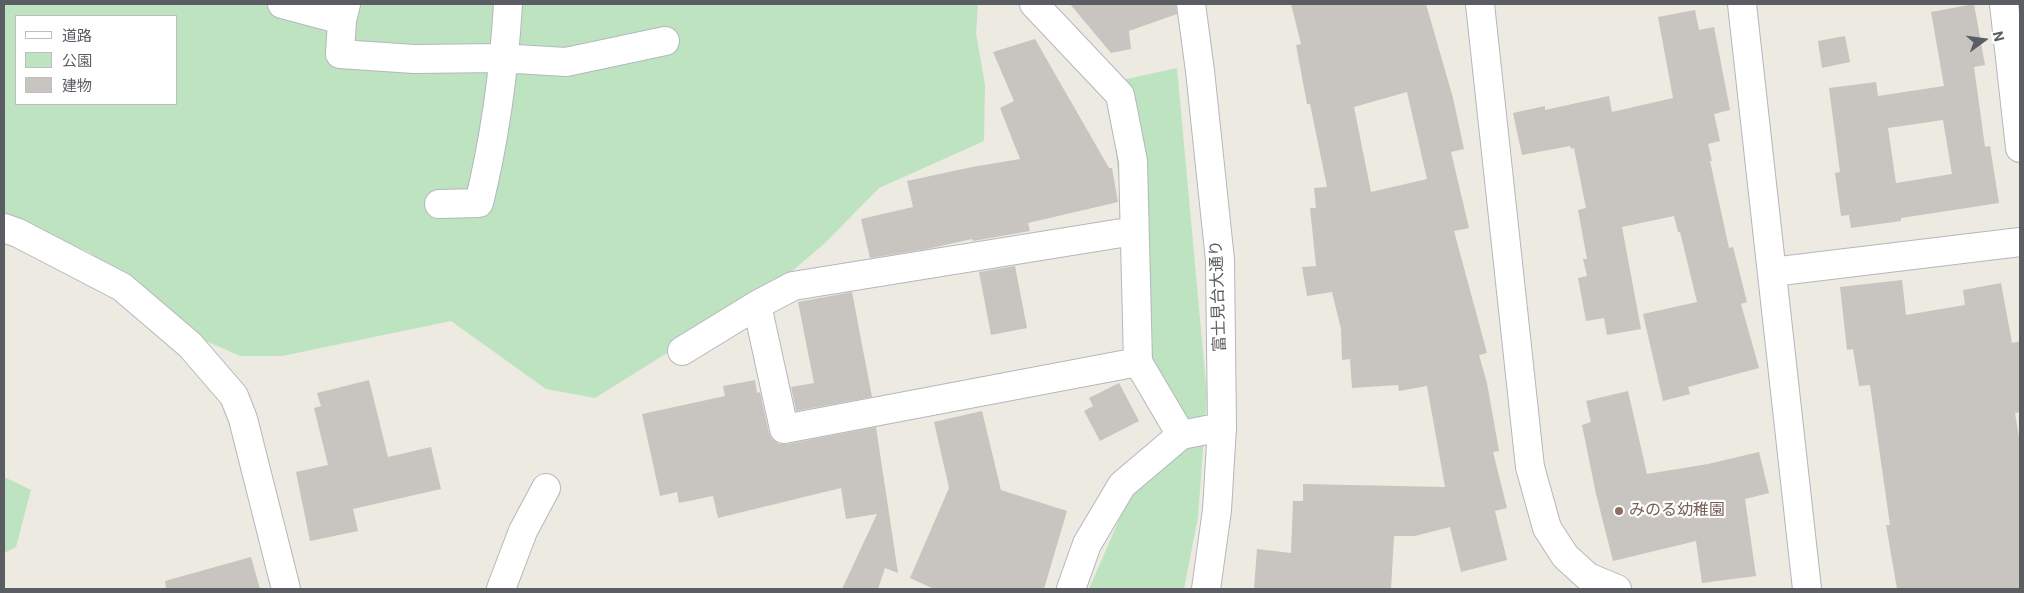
<!DOCTYPE html>
<html>
<head>
<meta charset="utf-8">
<style>
  body { margin:0 }
  #map { position:relative; width:2024px; height:593px; overflow:hidden; background:#eceae1; font-family:Roboto,"Noto Sans JP",sans-serif }
  canvas { display:block }
  .frame { position:absolute; inset:0; border:5px solid #5a5d62; pointer-events:none }
  .legend { position:absolute; left:15px; top:15px; width:162px; height:90px; box-sizing:border-box; background:#fff; border:1px solid #bdbec0; margin:0; padding:6px 9px; list-style:none; font-size:15px; color:#5a5d62 }
  .legend li { display:flex; align-items:center; gap:10px; height:25px }
  .legend b { width:25px; border:1px solid #bdbec0 }
  .north { position:absolute; left:1959px; top:15px; width:50px; height:50px; -webkit-text-stroke:4px #fff; paint-order:stroke; rotate:76deg; font-size:14px; font-weight:700; line-height:20px; text-align:center; color:#5a5d62 }
  .north::after { content:''; display:block; margin:auto; width:18px; height:22px; background:#5a5d62; clip-path:polygon(50% 0,100% 100%,50% 72%,0 100%) }
</style>
</head>
<body>
<div id="map">
<canvas width="2024" height="593"></canvas>
<div class="frame"></div>
<ul class="legend">
<li><b style="height:6px;background:#fff"></b>道路</li>
<li><b style="height:14px;background:#bee3c0"></b>公園</li>
<li><b style="height:14px;background:#c8c4bf"></b>建物</li>
</ul>
<div class="north">N</div>
</div>
<script>
const ctx = document.querySelector('canvas').getContext('2d');
ctx.lineJoin = 'round';
function fillPath(path, color) {
  ctx.fillStyle = color;
  ctx.fill(path, 'evenodd');
}
function trace(path, color, width, dash) {
  ctx.strokeStyle = color;
  ctx.lineWidth = width;
  ctx.lineCap = dash ? 'butt' : 'round';
  ctx.setLineDash(dash || []);
  ctx.stroke(path);
}
function drawText(font, color, halo, rows, align = 'center') {
  ctx.font = font + ' Roboto,"Noto Sans JP",sans-serif';
  ctx.lineWidth = 4.5;
  ctx.setLineDash([]);
  ctx.textBaseline = 'middle';
  ctx.strokeStyle = halo;
  ctx.fillStyle = color;
  for (const [text, x, y, turn = 0] of rows) {
    ctx.save();
    ctx.translate(x, y);
    ctx.rotate((+turn || 0) * Math.PI / 180);
    ctx.textAlign = isNaN(turn) ? turn : align;
    if (halo) ctx.strokeText(text, 0, 0);
    ctx.fillText(text, 0, 0);
    ctx.restore();
  }
}
fillPath(new Path2D(`
  M 4,4 L 978,4 L 976,33 L 985,85 L 984,141 L 879,188 L 825,243 L 777,284 L 595,398 L 546,389 L 451,321 L 282,356 L 240,356 L 195,336 L 89,252 L 33,229 L 4,215 ZM 16,16 L 176,16 L 176,104 L 16,104 Z
  M 1177,68 L 1207,395 L 1198,517 L 1184,589 L 1089,589 L 1129,497 L 1181,435 L 1138,349 L 1108,83 Z
  M 4,477 L 31,490 L 16,547 L 4,553 Z`), '#bee3c0');
fillPath(new Path2D(`
  M 1070,4 L 1176,4 L 1177,14 L 1129,31 L 1131,49 L 1111,53 Z
  M 1291,4 L 1426,4 L 1453,98 L 1464,149 L 1451,152 L 1469,228 L 1454,231 L 1487,353 L 1479,355 L 1487,383 L 1499,451 L 1493,452 L 1507,508 L 1495,511 L 1507,560 L 1461,572 L 1450,527 L 1415,536 L 1394,536 L 1391,589 L 1254,589 L 1257,549 L 1291,553 L 1293,501 L 1303,501 L 1303,484 L 1445,487 L 1427,386 L 1399,391 L 1398,385 L 1352,388 L 1350,359 L 1342,360 L 1341,329 L 1332,292 L 1307,296 L 1302,267 L 1316,266 L 1310,208 L 1316,208 L 1314,188 L 1327,187 L 1310,104 L 1307,104 L 1296,45 L 1301,44 ZM 1407,92 L 1427,179 L 1371,192 L 1354,107 Z
  M 1974,4 L 1985,65 L 1974,67 L 1985,147 L 1990,146 L 1999,203 L 1901,218 L 1901,221 L 1851,228 L 1849,215 L 1841,216 L 1835,173 L 1840,172 L 1829,88 L 1876,82 L 1878,96 L 1944,86 L 1931,12 ZM 1943,120 L 1952,174 L 1896,183 L 1888,128 Z
  M 1695,10 L 1699,30 L 1714,27 L 1730,110 L 1714,114 L 1720,141 L 1708,144 L 1712,161 L 1710,161 L 1729,248 L 1733,247 L 1747,302 L 1741,304 L 1759,368 L 1688,387 L 1690,394 L 1663,401 L 1643,314 L 1697,302 L 1680,232 L 1678,232 L 1674,216 L 1622,227 L 1641,329 L 1607,335 L 1604,318 L 1586,321 L 1578,278 L 1587,276 L 1583,259 L 1587,259 L 1578,210 L 1586,208 L 1574,148 L 1571,149 L 1570,146 L 1522,155 L 1513,113 L 1545,106 L 1545,110 L 1609,96 L 1612,112 L 1673,98 L 1658,17 Z
  M 1845,36 L 1850,62 L 1822,68 L 1818,41 Z
  M 1035,39 L 1109,168 L 1112,168 L 1118,202 L 1028,223 L 1030,231 L 973,241 L 972,239 L 927,249 L 870,258 L 861,219 L 913,207 L 907,181 L 972,167 L 1020,159 L 1000,108 L 1014,101 L 993,52 Z
  M 1015,266 L 1027,328 L 991,335 L 979,272 Z
  M 1902,280 L 1906,315 L 1965,305 L 1963,290 L 2001,283 L 2012,343 L 2020,341 L 2020,412 L 2015,413 L 2020,443 L 2020,589 L 1897,589 L 1886,525 L 1890,525 L 1870,385 L 1859,386 L 1853,349 L 1847,350 L 1840,287 Z
  M 852,292 L 872,397 L 796,411 L 791,387 L 814,383 L 798,302 Z
  M 369,380 L 388,457 L 431,447 L 441,489 L 353,509 L 358,531 L 310,541 L 296,472 L 328,465 L 314,408 L 321,406 L 317,393 Z
  M 755,380 L 757,393 L 760,392 L 769,433 L 772,439 L 779,444 L 787,444 L 876,427 L 898,573 L 885,568 L 878,589 L 842,589 L 877,514 L 846,519 L 841,488 L 718,518 L 713,496 L 679,503 L 677,492 L 660,496 L 642,414 L 725,396 L 723,386 Z
  M 1119,383 L 1139,421 L 1100,441 L 1084,411 L 1093,406 L 1089,398 Z
  M 1628,391 L 1647,474 L 1708,464 L 1759,452 L 1769,493 L 1745,499 L 1756,576 L 1702,583 L 1696,541 L 1613,561 L 1596,494 L 1582,425 L 1591,422 L 1586,401 Z
  M 982,411 L 1001,490 L 1067,511 L 1044,589 L 934,589 L 910,578 L 949,488 L 934,422 Z
  M 251,557 L 260,589 L 166,589 L 165,581 Z`), '#c8c4bf');
const minor = new Path2D(`
  M 282,4 L 342,20
  M 346,4 L 342,20 L 340,54 L 414,59 L 499,58 L 566,62 L 665,41
  M 1034,4 L 1120,95 L 1133,161 L 1138,362 L 784,429 L 757,305 L 793,286 L 1134,231
  M 1480,4 L 1530,467 L 1547,528 L 1565,556 L 1588,577 L 1617,589
  M 1742,4 L 1807,589
  M 2004,4 L 2020,148
  M 439,204 L 479,203 C 495,138 504,71 508,4
  M 4,228 L 18,233 L 122,287 L 190,345 L 234,396 L 243,419 L 286,589
  M 1772,272 L 2020,242
  M 682,351 L 757,305
  M 1138,362 L 1181,435
  M 501,589 L 523,531 L 546,488
  M 1071,589 L 1087,544 L 1122,485 L 1181,435 L 1222,427`);
const tertiary = new Path2D(`
  M 1191,4 L 1200,71 L 1220,260 L 1222,427 L 1217,510 L 1206,589`);
trace(minor, '#b4b7bc', 30);
trace(tertiary, '#b4b7bc', 30);
trace(minor, '#fff', 28);
trace(tertiary, '#fff', 28);
for (const [x, y, r, color] of [
  [1619,511,5,"#8d6e63"]
]) {
  const dot = new Path2D();
  dot.arc(x, y, r, 0, 2 * Math.PI);
  ctx.fillStyle = color;
  ctx.fill(dot);
  trace(dot, '#fff', 2);
}
drawText('16px', '#5a5d62', '#fff', [
  ["富士見台大通り",1219,296,-92]
]);
drawText('16px', '#785e54', '#fff', [
  ["みのる幼稚園",1629,511]
], 'left');
</script>
</body>
</html>
